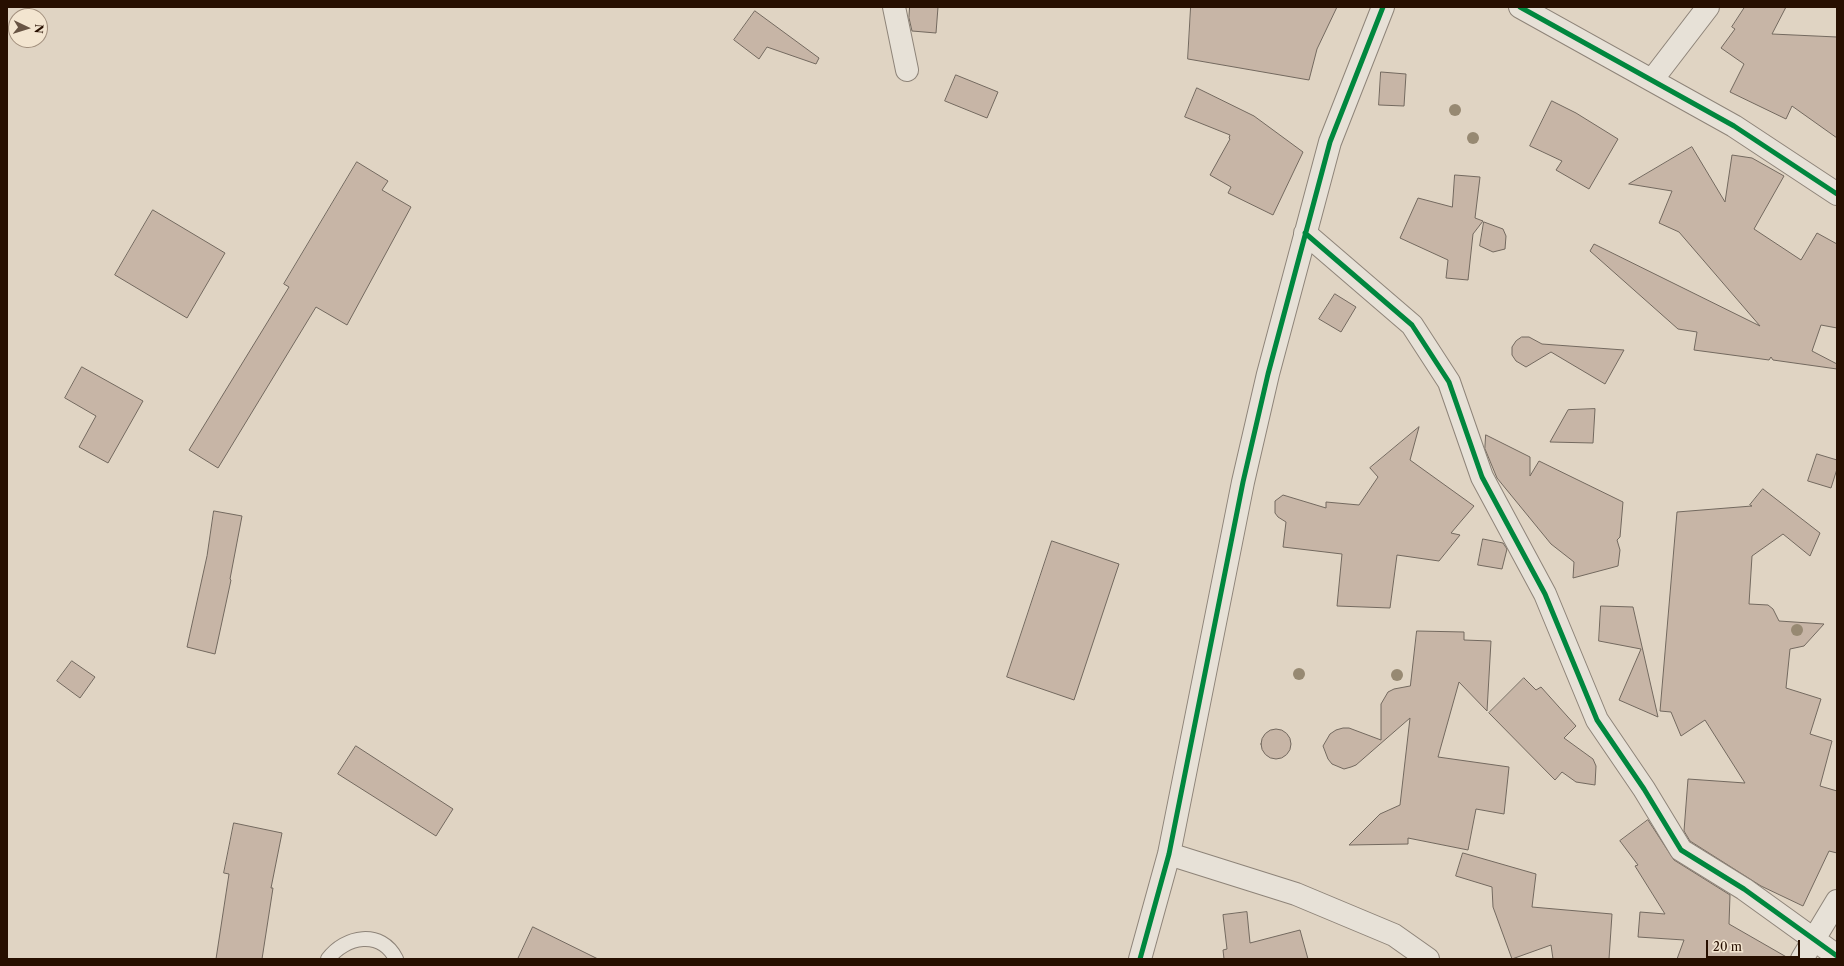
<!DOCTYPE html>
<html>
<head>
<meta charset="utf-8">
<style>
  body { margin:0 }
  #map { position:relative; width:1844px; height:966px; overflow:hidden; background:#e0d4c3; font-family:"Libre Caslon Text",serif }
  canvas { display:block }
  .frame { position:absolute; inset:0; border:8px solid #270f00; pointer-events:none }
  .north { position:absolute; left:8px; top:8px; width:40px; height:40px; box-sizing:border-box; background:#f3e5d0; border:1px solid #a18f7d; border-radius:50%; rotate:94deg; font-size:11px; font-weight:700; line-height:16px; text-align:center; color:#270f00 }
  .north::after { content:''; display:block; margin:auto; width:14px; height:18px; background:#685444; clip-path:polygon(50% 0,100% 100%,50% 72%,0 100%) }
  .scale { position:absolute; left:1706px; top:940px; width:94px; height:18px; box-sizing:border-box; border:2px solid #270f00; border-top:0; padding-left:5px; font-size:12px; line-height:14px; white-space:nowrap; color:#270f00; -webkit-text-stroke:3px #f3e5d0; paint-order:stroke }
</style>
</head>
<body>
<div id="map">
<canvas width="1844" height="966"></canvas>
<div class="frame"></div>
<div class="north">N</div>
<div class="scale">20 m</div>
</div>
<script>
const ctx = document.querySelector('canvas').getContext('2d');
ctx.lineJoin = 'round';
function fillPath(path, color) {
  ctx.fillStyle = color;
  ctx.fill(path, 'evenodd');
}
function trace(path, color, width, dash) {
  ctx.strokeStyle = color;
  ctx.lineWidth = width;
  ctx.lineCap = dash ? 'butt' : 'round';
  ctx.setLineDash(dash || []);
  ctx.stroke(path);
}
const building = new Path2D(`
  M 910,7 L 938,7 L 936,33 L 912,31 L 909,18 Z
  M 1191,7 L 1337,7 L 1317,49 L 1309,80 L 1188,59 Z
  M 1745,7 L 1786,7 L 1772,34 L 1837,37 L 1837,138 L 1792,106 L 1786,119 L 1730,92 L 1744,64 L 1721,48 L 1735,29 L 1732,27 Z
  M 755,11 L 819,58 L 816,64 L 767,47 L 759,59 L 734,40 Z
  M 1381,72 L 1406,74 L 1404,106 L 1379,105 Z
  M 956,75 L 998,92 L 987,118 L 945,101 Z
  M 1197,88 L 1254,116 L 1303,152 L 1273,215 L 1228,193 L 1231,187 L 1210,175 L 1230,139 L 1229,138 L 1230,135 L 1185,117 Z
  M 1552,101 L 1576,113 L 1618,139 L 1589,189 L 1556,170 L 1562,161 L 1530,146 Z
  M 1692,147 L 1725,202 L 1732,155 L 1752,158 L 1784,176 L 1754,229 L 1801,260 L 1817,233 L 1837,244 L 1837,328 L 1821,325 L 1812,351 L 1837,364 L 1837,369 L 1773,360 L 1771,357 L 1769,360 L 1694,350 L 1697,332 L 1678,329 L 1590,251 L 1594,244 L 1760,326 L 1679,232 L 1659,223 L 1672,191 L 1629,184 Z
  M 357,162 L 388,181 L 382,190 L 411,207 L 347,325 L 316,307 L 218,468 L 189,450 L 289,287 L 284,284 Z
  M 1455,175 L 1480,177 L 1475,218 L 1483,221 L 1473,234 L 1468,280 L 1446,278 L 1448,260 L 1400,238 L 1418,198 L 1452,207 Z
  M 153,210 L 225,253 L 187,318 L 115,275 Z
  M 1484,222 L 1503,229 L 1506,236 L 1505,249 L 1493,252 L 1480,246 Z
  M 1335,294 L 1356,307 L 1341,332 L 1319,319 Z
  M 1522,337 L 1529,337 L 1542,344 L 1624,350 L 1605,384 L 1551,352 L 1526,367 L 1516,361 L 1512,355 L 1512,347 L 1516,341 Z
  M 82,367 L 143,401 L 108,463 L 79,447 L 96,416 L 65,398 Z
  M 1595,409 L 1593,443 L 1550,442 L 1568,410 Z
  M 1419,427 L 1410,460 L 1474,506 L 1451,533 L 1460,535 L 1439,561 L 1397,555 L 1390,608 L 1337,606 L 1342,554 L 1283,547 L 1286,522 L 1278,517 L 1275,513 L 1275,501 L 1283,495 L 1326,508 L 1326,502 L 1359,505 L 1378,477 L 1370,468 Z
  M 1486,435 L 1530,457 L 1530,476 L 1539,461 L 1623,502 L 1620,537 L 1617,540 L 1620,550 L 1618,566 L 1573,578 L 1574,562 L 1551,544 L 1497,478 L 1485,449 Z
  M 1817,454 L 1837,460 L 1837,469 L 1831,488 L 1808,481 Z
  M 1763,489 L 1820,533 L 1810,556 L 1783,534 L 1752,556 L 1749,604 L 1768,605 L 1773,609 L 1779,621 L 1824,624 L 1804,646 L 1790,649 L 1786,688 L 1821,699 L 1810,734 L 1832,741 L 1820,786 L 1837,791 L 1837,853 L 1829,851 L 1803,906 L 1761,886 L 1690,841 L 1684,831 L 1688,779 L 1745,783 L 1705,720 L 1681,736 L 1671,712 L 1660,711 L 1677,512 L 1752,506 L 1750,505 Z
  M 214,511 L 242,516 L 230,579 L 231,580 L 215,654 L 187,647 L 207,556 Z
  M 1483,539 L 1503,543 L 1507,549 L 1502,569 L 1478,565 Z
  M 1052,541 L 1119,564 L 1074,700 L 1007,677 Z
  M 1601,606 L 1633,607 L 1658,717 L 1619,700 L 1641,649 L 1599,641 Z
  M 1417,631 L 1464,632 L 1464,640 L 1491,641 L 1487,711 L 1459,682 L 1438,757 L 1509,767 L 1504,814 L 1476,809 L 1468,850 L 1408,838 L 1408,844 L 1349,845 L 1380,814 L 1400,805 L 1410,718 L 1356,765 L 1351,767 L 1344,769 L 1332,764 L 1328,759 L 1323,746 L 1330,734 L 1336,730 L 1343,728 L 1349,728 L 1381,740 L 1381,704 L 1388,692 L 1394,689 L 1410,686 Z
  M 72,661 L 95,677 L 80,698 L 57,681 Z
  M 1524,678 L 1536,690 L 1541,687 L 1576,726 L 1564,738 L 1593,759 L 1596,766 L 1595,785 L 1576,782 L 1562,772 L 1555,780 L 1489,713 Z
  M1261 744a15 15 0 1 1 30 0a15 15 0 1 1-30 0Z
  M 356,746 L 453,809 L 436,836 L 338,774 Z
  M 1648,820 L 1674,860 L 1730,895 L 1729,924 L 1790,959 L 1677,959 L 1684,940 L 1638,937 L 1640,912 L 1665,914 L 1635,866 L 1638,865 L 1620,841 Z
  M 234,823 L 282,833 L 271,888 L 273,888 L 262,959 L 216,959 L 229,874 L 224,873 Z
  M 1463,853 L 1536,874 L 1532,907 L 1612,914 L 1609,959 L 1553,959 L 1551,945 L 1512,959 L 1493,907 L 1492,887 L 1456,876 Z
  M 1247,912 L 1250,943 L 1300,930 L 1308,959 L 1224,959 L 1223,950 L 1227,949 L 1223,915 Z
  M 533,927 L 598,959 L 518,959 Z`);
fillPath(building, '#c7b5a6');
trace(building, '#73695f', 1);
const lane = new Path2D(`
  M 328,959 C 345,936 381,929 396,959`);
const street = new Path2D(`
  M 894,7 L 907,70
  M 1520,7 L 1734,126 L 1837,194
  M 1652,80 L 1708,7
  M 1305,233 L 1412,325 L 1449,382 L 1482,477 L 1545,594 L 1597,720 L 1644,789 L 1681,850 L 1744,889 L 1837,956
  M 1169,854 L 1296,894 L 1394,935 L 1428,959
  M 1140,959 L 1169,854 L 1243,482 L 1268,374 L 1330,142 L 1383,7
  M 1802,959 L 1837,901`);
trace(lane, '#8e8479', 16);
trace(street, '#8e8479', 24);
trace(lane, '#e7e1d7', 14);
trace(street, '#e7e1d7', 22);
trace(new Path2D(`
  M 1520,7 L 1734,126 L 1837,194
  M 1305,233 L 1412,325 L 1449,382 L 1482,477 L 1545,594 L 1597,720 L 1644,789 L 1681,850 L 1744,889 L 1837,956
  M 1140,959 L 1169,854 L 1243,482 L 1268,374 L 1330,142 L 1383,7`), '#00873e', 5);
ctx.fillStyle = '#978972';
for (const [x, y] of [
  [1455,110],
  [1473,138],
  [1797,630],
  [1299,674],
  [1397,675]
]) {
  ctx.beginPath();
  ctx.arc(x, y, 6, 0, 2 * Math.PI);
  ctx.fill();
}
</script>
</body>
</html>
